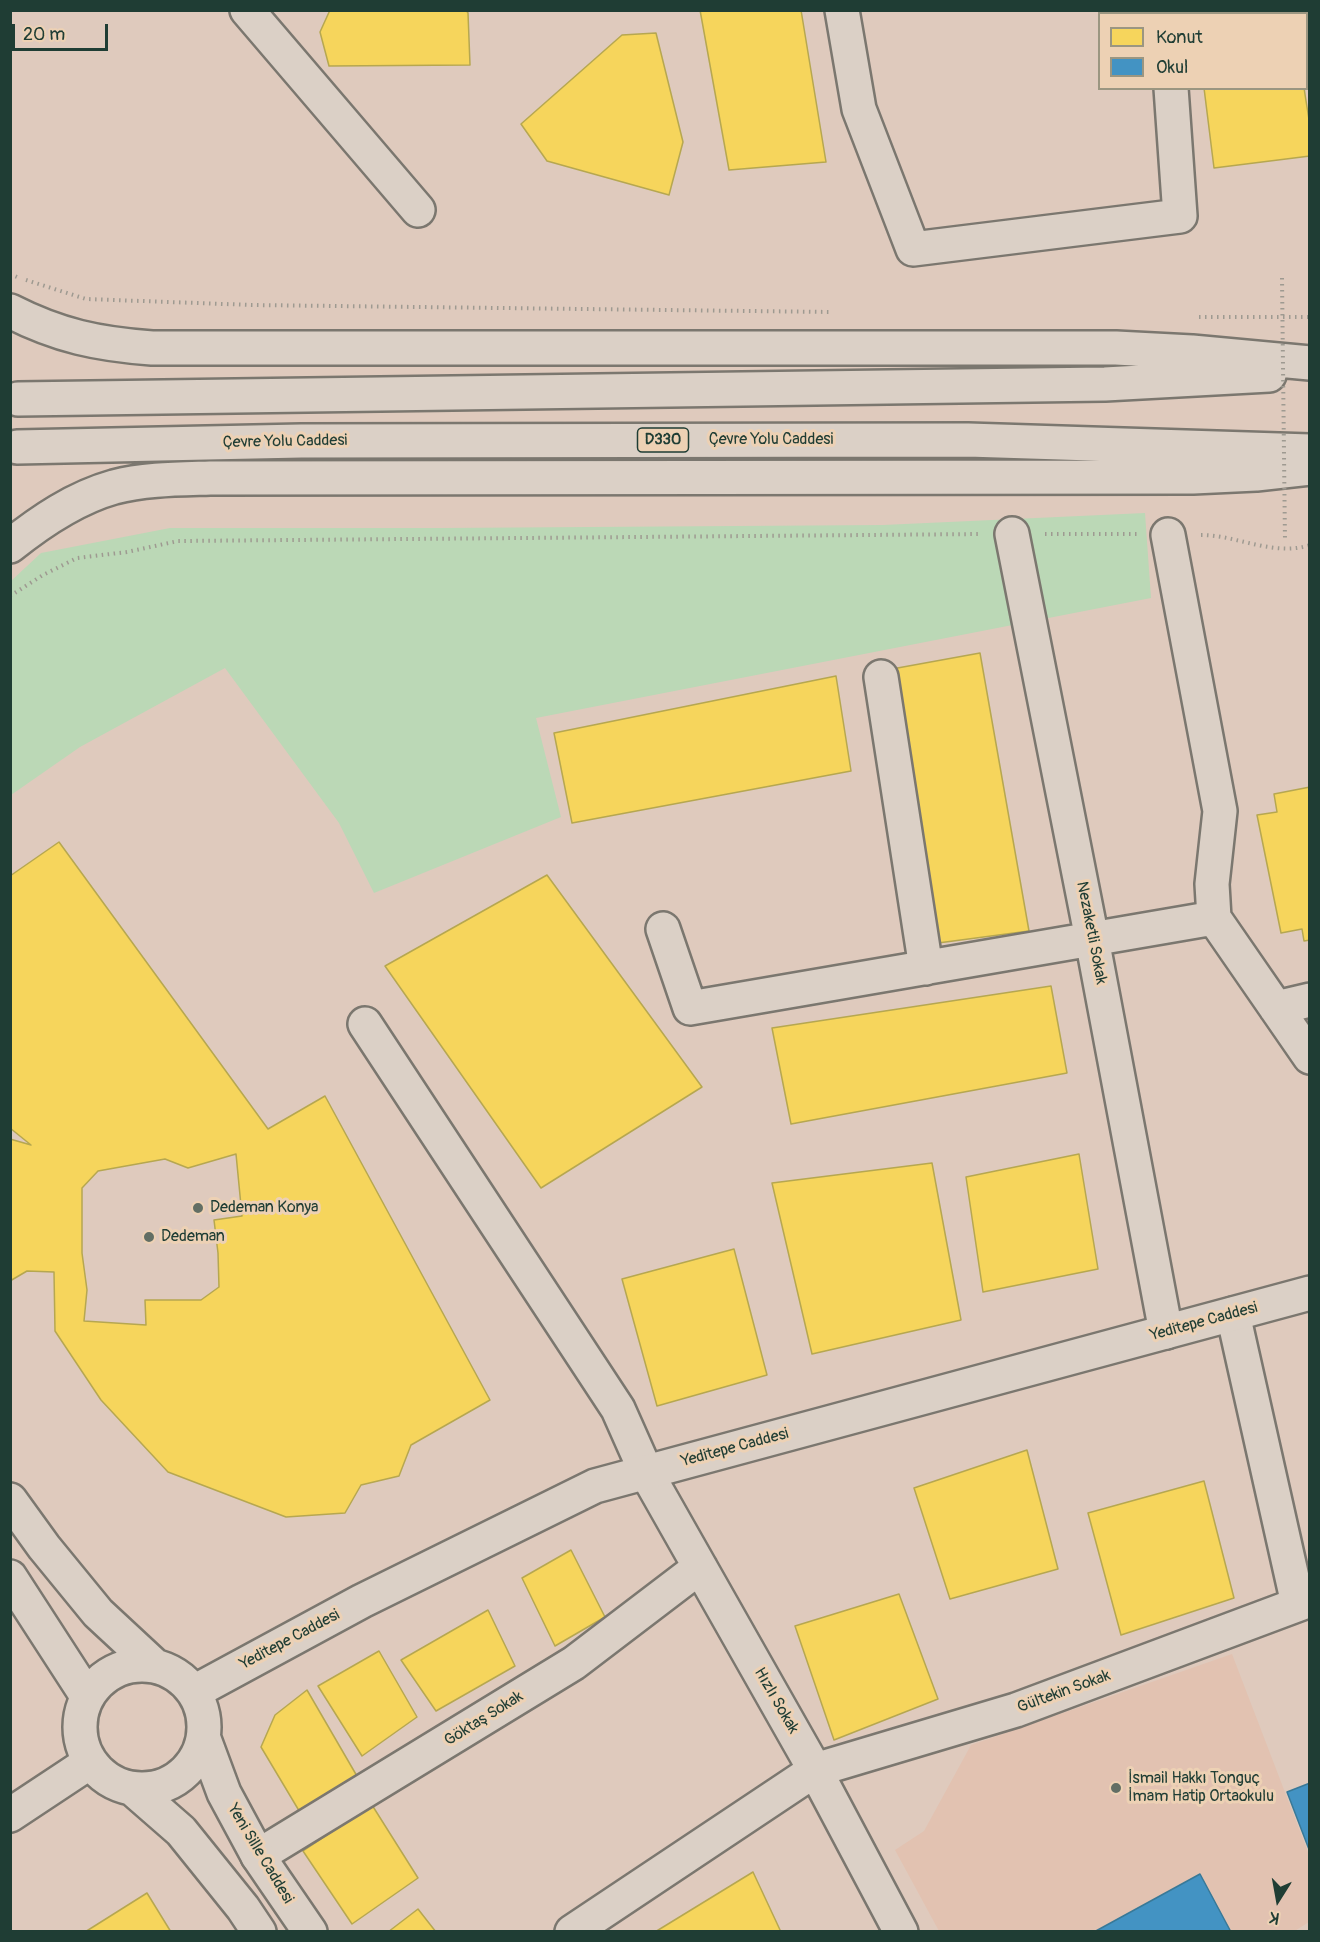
<!DOCTYPE html>
<html>
<head>
<meta charset="utf-8">
<style>
  body { margin:0 }
  #map { position:relative; width:1320px; height:1942px; overflow:hidden; background:#dfcabd; font-family:Pangolin,sans-serif }
  canvas { display:block }
  .frame { position:absolute; inset:0; border:12px solid #1f3d34; pointer-events:none }
  .legend { position:absolute; left:1098px; top:12px; width:210px; height:78px; box-sizing:border-box; background:#edd1b4; border:2px solid #9b9681; margin:0; padding:8px 10px; list-style:none; font-size:18px; color:#1f3d34 }
  .legend li { display:flex; align-items:center; gap:12px; height:30px }
  .legend b { width:30px; border:2px solid #9b9681 }
  .north { position:absolute; left:1248px; top:1870px; width:60px; height:60px; -webkit-text-stroke:4px #edd1b4; paint-order:stroke; rotate:191deg; font-size:16px; font-weight:700; line-height:24px; text-align:center; color:#1f3d34 }
  .north::after { content:''; display:block; margin:auto; width:21px; height:27px; background:#1f3d34; clip-path:polygon(50% 0,100% 100%,50% 72%,0 100%) }
  .scale { position:absolute; left:12px; top:24px; width:96px; height:27px; box-sizing:border-box; border:3px solid #1f3d34; border-top:0; padding-left:8px; font-size:18px; line-height:21px; white-space:nowrap; color:#1f3d34; -webkit-text-stroke:4px #edd1b4; paint-order:stroke }
</style>
</head>
<body>
<div id="map">
<canvas width="1320" height="1942"></canvas>
<div class="frame"></div>
<ul class="legend">
<li><b style="height:16px;background:#f6d55c"></b>Konut</li>
<li><b style="height:16px;background:#4393c3"></b>Okul</li>
</ul>
<div class="north">K</div>
<div class="scale">20 m</div>
</div>
<script>
const ctx = document.querySelector('canvas').getContext('2d');
ctx.lineJoin = 'round';
function fillPath(path, color) {
  ctx.fillStyle = color;
  ctx.fill(path, 'evenodd');
}
function trace(path, color, width, dash) {
  ctx.strokeStyle = color;
  ctx.lineWidth = width;
  ctx.lineCap = dash ? 'butt' : 'round';
  ctx.setLineDash(dash || []);
  ctx.stroke(path);
}
function drawText(font, color, halo, rows, align = 'center') {
  ctx.font = font + ' Pangolin,sans-serif';
  ctx.lineWidth = 6;
  ctx.setLineDash([]);
  ctx.textBaseline = 'middle';
  ctx.strokeStyle = halo;
  ctx.fillStyle = color;
  for (const [text, x, y, turn = 0] of rows) {
    ctx.save();
    ctx.translate(x, y);
    ctx.rotate((+turn || 0) * Math.PI / 180);
    ctx.textAlign = isNaN(turn) ? turn : align;
    if (halo) ctx.strokeText(text, 0, 0);
    ctx.fillText(text, 0, 0);
    ctx.restore();
  }
}
fillPath(new Path2D(`
  M 1232,1654 L 1309,1855 L 1309,1922 L 1293,1932 L 939,1931 L 895,1850 L 924,1831 L 971,1745 Z`), '#e2c2b1');
fillPath(new Path2D(`
  M 1145,513 L 1151,598 L 536,718 L 561,817 L 374,893 L 339,823 L 225,668 L 80,747 L 11,795 L 11,581 L 41,553 L 170,528 L 442,528 L 883,525 Z`), '#bbd8b6');
const homes = new Path2D(`
  M 330,10 L 466,10 L 468,13 L 470,65 L 329,66 L 320,32 Z
  M 700,10 L 801,10 L 826,162 L 729,170 Z
  M 1193,10 L 1293,10 L 1293,14 L 1194,14 Z
  M 656,33 L 683,142 L 669,195 L 547,161 L 521,124 L 622,35 Z
  M 1204,88 L 1304,88 L 1310,126 L 1310,156 L 1214,168 Z
  M 980,653 L 1029,931 L 938,943 L 892,669 Z
  M 836,676 L 851,771 L 572,823 L 554,733 Z
  M 1310,787 L 1310,940 L 1304,941 L 1302,929 L 1281,933 L 1257,815 L 1277,812 L 1274,794 Z
  M 59,842 L 268,1129 L 325,1096 L 490,1400 L 411,1445 L 399,1476 L 361,1485 L 345,1513 L 286,1517 L 168,1472 L 101,1400 L 55,1331 L 54,1272 L 27,1271 L 10,1281 L 10,1139 L 31,1145 L 10,1128 L 10,876 Z
  M 547,875 L 702,1087 L 541,1188 L 385,966 Z
  M 1051,986 L 1067,1073 L 791,1124 L 772,1028 Z
  M 236,1154 L 242,1216 L 214,1220 L 218,1253 L 219,1287 L 201,1300 L 145,1300 L 146,1325 L 84,1321 L 87,1290 L 82,1253 L 82,1188 L 98,1171 L 165,1159 L 188,1168 Z
  M 1079,1154 L 1098,1269 L 983,1292 L 966,1177 Z
  M 932,1163 L 961,1320 L 812,1354 L 772,1183 Z
  M 734,1249 L 767,1375 L 657,1406 L 622,1279 Z
  M 1027,1450 L 1058,1569 L 950,1599 L 914,1488 Z
  M 1204,1481 L 1234,1598 L 1121,1635 L 1088,1513 Z
  M 571,1550 L 605,1617 L 555,1646 L 522,1578 Z
  M 899,1594 L 938,1699 L 834,1740 L 795,1626 Z
  M 488,1610 L 515,1666 L 436,1711 L 401,1660 Z
  M 379,1651 L 417,1717 L 362,1756 L 318,1686 Z
  M 307,1690 L 361,1783 L 301,1814 L 261,1747 L 275,1715 Z
  M 372,1805 L 418,1878 L 352,1924 L 303,1851 Z
  M 753,1872 L 781,1932 L 655,1932 Z
  M 147,1893 L 171,1932 L 85,1932 Z
  M 418,1909 L 436,1932 L 388,1932 Z`);
fillPath(homes, '#f6d55c');
trace(homes, '#b6a750', 1.5);
const schools = new Path2D(`
  M 1310,1783 L 1310,1852 L 1287,1792 Z
  M 1200,1874 L 1231,1932 L 1094,1932 Z`);
fillPath(schools, '#4393c3');
trace(schools, '#387998', 1.5);
const street = new Path2D(`
  M 247,10 L 418,210
  M 842,10 L 859,109 L 913,249 L 1180,216 L 1171,88
  M 1165,10 L 1165,14
  M 1012,534 L 1092,939 L 1166,1332
  M 1168,535 L 1220,811 L 1212,884 L 1214,918 L 1310,1057
  M 881,677 L 926,968
  M 663,929 L 690,1008 L 1214,918
  M 1276,1008 L 1310,1000
  M 365,1024 L 618,1409 L 646,1472 L 815,1770 L 901,1932
  M 1233,1314 L 1298,1604
  M 258,1856 L 574,1663 L 700,1567
  M 572,1932 L 815,1770 L 1016,1710 L 1310,1600`);
const secondary = new Path2D(`
  M 10,1500 L 44,1547 L 98,1613 L 154,1665
  M 10,1577 L 87,1696
  M80 1727a62 62 0 1 1 124 0a62 62 0 1 1-124 0Z
  M 194,1692 L 362,1601 L 595,1486 L 1310,1293
  M 204,1739 L 224,1793 L 258,1856 L 310,1932
  M 134,1790 L 181,1831 L 243,1908 L 259,1932
  M 10,1815 L 90,1762`);
const highway = new Path2D(`
  M 10,311 C 59,336 98,344 152,348 L 1116,348 L 1192,352 L 1310,363
  M 18,399 L 1105,384 L 1269,375
  M 17,447 L 301,441 L 968,440 L 1310,451
  M 10,546 C 41,521 75,498 114,487 C 145,479 178,479 210,478 L 1193,477 L 1256,474 L 1310,468`);
trace(street, '#7b776f', 38);
trace(secondary, '#7b776f', 38);
trace(highway, '#7b776f', 38);
trace(new Path2D(`
  M 10,274 L 19,278
  M 26,280 L 86,299 L 252,305 L 832,312
  M 1199,317 L 1310,317
  M 1045,534 L 1137,534
  M 1201,535 C 1237,535 1274,557 1310,545
  M 10,596 L 43,575 L 77,558 L 127,552 L 178,541 L 981,534`), '#9e9a91', 4, [1.5, 4.5]);
trace(street, '#dbd0c6', 33);
trace(secondary, '#dbd0c6', 33);
trace(highway, '#dbd0c6', 33);
trace(new Path2D(`
  M 1282,278 L 1285,542`), '#9e9a91', 4, [1.5, 4.5]);
for (const [x, y, r, color] of [
  [198,1208,6,"#626e64"],
  [149,1237,6,"#626e64"],
  [1116,1788,6,"#626e64"]
]) {
  const dot = new Path2D();
  dot.arc(x, y, r, 0, 2 * Math.PI);
  ctx.fillStyle = color;
  ctx.fill(dot);
  trace(dot, '#edd1b4', 2);
}
for (const [x, y, w] of [
  [663,440,51]
]) {
  const box = new Path2D();
  box.roundRect(x - w / 2, y - 12, w, 24, 4.5);
  ctx.fillStyle = '#edd1b4';
  ctx.fill(box);
  trace(box, '#1f3d34', 1.5);
}
drawText('bold 15px', '#1f3d34', null, [
  ["D330",663,440]
]);
drawText('16px', '#1f3d34', '#edd1b4', [
  ["Çevre Yolu Caddesi",771,440],
  ["Çevre Yolu Caddesi",285,442,-1],
  ["Nezaketli Sokak",1091,933,79],
  ["Yeditepe Caddesi",1204,1322,-15],
  ["Yeditepe Caddesi",735,1448,-15],
  ["Yeditepe Caddesi",290,1640,-28],
  ["Gültekin Sokak",1064,1692,-20],
  ["Hızlı Sokak",776,1701,60],
  ["Göktaş Sokak",484,1719,-32],
  ["Yeni Sille Caddesi",260,1854,59]
]);
drawText('16px', '#1f3d34', '#edd1b4', [
  ["Dedeman Konya",210,1208],
  ["Dedeman",161,1237],
  ["İsmail Hakkı Tonguç",1128,1779],
  ["İmam Hatip Ortaokulu",1128,1797]
], 'left');
</script>
</body>
</html>
